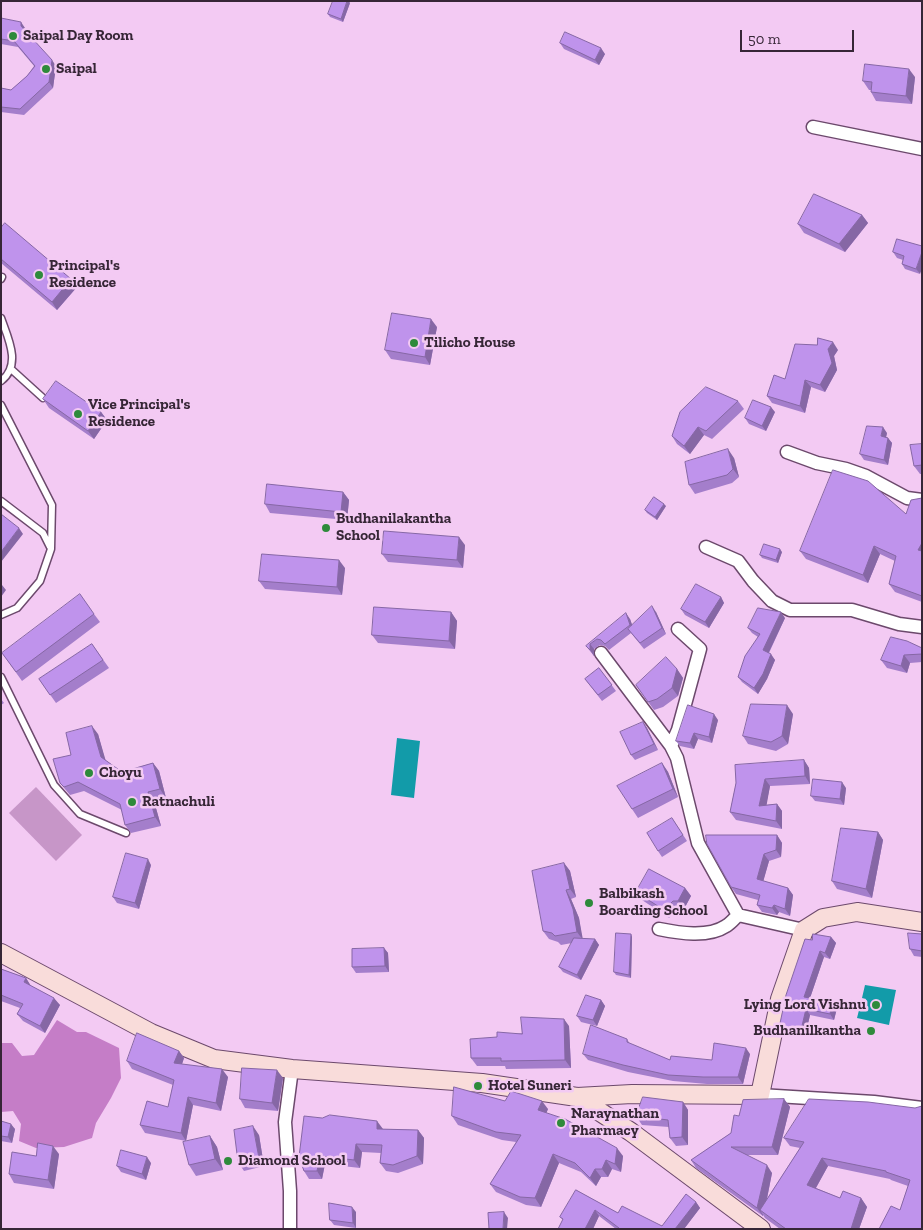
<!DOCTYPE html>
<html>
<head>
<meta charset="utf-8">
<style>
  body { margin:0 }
  #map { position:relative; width:923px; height:1230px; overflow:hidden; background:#f3caf3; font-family:"Zilla Slab",serif }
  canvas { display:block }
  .frame { position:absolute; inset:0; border:2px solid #362636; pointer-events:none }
  .scale { position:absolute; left:740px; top:30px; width:114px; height:22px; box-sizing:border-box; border:2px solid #362636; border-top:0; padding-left:6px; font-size:15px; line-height:18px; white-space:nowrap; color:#362636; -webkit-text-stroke:4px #f3caf3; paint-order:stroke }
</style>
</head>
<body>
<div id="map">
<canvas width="923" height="1230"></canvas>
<div class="frame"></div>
<div class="scale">50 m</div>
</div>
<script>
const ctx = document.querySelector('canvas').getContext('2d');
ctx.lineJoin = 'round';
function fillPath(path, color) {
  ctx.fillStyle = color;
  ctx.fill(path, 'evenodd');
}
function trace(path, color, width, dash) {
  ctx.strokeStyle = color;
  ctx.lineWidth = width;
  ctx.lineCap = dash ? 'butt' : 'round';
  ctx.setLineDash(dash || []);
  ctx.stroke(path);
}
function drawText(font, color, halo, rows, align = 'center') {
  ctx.font = font + ' "Zilla Slab",serif';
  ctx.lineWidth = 5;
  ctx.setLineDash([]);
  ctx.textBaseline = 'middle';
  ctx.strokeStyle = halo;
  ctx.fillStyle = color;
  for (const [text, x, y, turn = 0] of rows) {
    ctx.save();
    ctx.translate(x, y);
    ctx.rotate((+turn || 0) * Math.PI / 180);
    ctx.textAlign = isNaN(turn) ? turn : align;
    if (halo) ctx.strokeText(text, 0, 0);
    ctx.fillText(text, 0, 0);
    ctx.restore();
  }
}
fillPath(new Path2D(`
  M 36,787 L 82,835 L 56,861 L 9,813 Z`), '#c796c8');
fillPath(new Path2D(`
  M 57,1020 L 77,1032 L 86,1032 L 119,1048 L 121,1078 L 111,1098 L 96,1123 L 92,1138 L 64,1147 L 36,1148 L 19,1141 L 21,1124 L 13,1111 L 1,1112 L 1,1043 L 12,1043 L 22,1056 L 34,1055 Z`), '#c57dc7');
fillPath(new Path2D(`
  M 397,738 L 420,741 L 414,798 L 391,795 Z
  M 865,985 L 896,990 L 889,1025 L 857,1018 L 860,1006 L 864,1007 L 866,999 L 862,998 Z`), '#129ba9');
const lane = new Path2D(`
  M 1,279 L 2,277
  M 1,318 C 8,338 22,365 1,381
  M 11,369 L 43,398
  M 1,405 L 52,505 L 51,549 L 40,581 L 17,608 L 1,615
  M 1,501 L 43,533 L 50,547
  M 1,677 L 54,785 L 80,814 L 126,833`);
const street = new Path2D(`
  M 813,127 L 922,149
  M 787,452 L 817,463 L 846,469 L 866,476 L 907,498 L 922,500
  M 706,547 L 738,561 L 753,581 L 772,601 L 790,610 L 852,610 L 899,624 L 922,627
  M 601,653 L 671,746 L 677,758 L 698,843 L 738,915 L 804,930
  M 671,746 L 678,730 L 700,649 L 678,629
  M 659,929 C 679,933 708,938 726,926 C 731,923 735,918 738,915
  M 760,1095 L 874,1102 L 922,1108
  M 290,1229 L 290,1191 L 285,1122 L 292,1069`);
const secondary = new Path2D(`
  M 1,953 L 151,1033 L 214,1059 L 292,1069 L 482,1083 L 577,1097 L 632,1094 L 760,1095 L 780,999 L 804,930 L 823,918 L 857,912 L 922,922
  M 577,1097 L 631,1132 L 761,1229`);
trace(lane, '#6c496c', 9);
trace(street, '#6c496c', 15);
trace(secondary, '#6c496c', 20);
trace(lane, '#fff', 6);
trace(street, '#fff', 12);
trace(secondary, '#f9dcda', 18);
fillPath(new Path2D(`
  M 350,3 L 343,22 L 330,17 L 328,14 Z
  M 1,18 L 25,28 L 25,31 L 56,66 L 53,88 L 24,115 L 1,112 L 1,88 L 11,90 L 27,76 L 34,66 L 18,47 L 1,44 Z
  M 560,43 L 605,54 L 599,65 L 564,49 Z
  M 915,77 L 912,104 L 876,101 L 871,92 L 871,90 L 869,90 L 863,81 Z
  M 862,215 L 868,223 L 845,252 L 804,233 L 798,224 Z
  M 1,228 L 71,279 L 77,287 L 57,310 L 1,263 Z
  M 897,239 L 920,274 L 905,269 L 902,264 L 903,260 L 897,258 L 893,252 Z
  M 437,327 L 430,365 L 391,359 L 385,350 Z
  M 838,350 L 834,356 L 837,370 L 825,392 L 811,387 L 805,413 L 772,403 L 767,396 Z
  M 43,399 L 101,412 L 107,420 L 94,439 L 49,408 Z
  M 738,401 L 744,409 L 712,439 L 704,435 L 690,454 L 677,444 L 672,436 Z
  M 775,412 L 766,431 L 749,424 L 745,418 Z
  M 887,433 L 886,437 L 888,438 L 892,443 L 888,465 L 864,460 L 860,454 Z
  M 922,444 L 922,474 L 920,474 L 914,466 Z
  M 734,458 L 739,477 L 732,483 L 695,494 L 689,485 Z
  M 343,492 L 349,500 L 347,520 L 270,513 L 265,504 Z
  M 922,498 L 922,602 L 895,592 L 889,584 L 895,561 L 880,554 L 868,583 L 806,559 L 800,551 L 906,514 Z
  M 666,506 L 657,520 L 647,513 L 645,510 Z
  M 465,545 L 463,568 L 388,562 L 382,554 Z
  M 782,552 L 778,563 L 762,558 L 760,555 Z
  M 345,568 L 342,595 L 265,589 L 259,581 Z
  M 721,597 L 724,603 L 709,628 L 685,615 L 681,609 Z
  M 451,612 L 457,621 L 455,649 L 378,643 L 372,635 Z
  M 656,612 L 666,634 L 644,649 L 631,633 L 609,650 L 605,646 L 600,645 L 594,649 L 594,656 L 586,646 L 630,619 L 632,625 Z
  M 94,614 L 100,622 L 22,681 L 2,653 Z
  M 785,618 L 769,653 L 775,660 L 767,679 L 758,694 L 742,682 L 738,677 L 758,637 L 752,633 L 748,628 Z
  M 92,644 L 109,668 L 56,703 L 39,679 Z
  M 922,648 L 922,662 L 910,663 L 907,673 L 887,668 L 881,660 Z
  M 599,668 L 616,691 L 602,701 L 585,679 Z
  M 677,669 L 683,678 L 678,696 L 663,707 L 654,710 L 636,685 Z
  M 1,699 L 4,703 L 1,705 Z
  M 793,714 L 788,744 L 776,751 L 748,744 L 743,736 Z
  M 718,720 L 712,743 L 698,739 L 694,749 L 680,746 L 676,741 Z
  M 643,722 L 647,728 L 658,750 L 635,760 L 631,755 Z
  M 98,734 L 105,760 L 122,772 L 153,763 L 159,771 L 166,798 L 154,801 L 161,826 L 131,833 L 125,825 L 122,810 L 84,791 L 70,795 L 60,783 L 71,755 Z
  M 804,760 L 809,768 L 810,784 L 770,786 L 766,805 L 777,804 L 782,811 L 782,829 L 736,820 L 730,812 L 736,783 Z
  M 662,763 L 668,772 L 678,797 L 638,818 L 632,809 Z
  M 846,788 L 844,805 L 815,801 L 811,796 Z
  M 672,818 L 687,841 L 662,857 L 658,851 Z
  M 878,832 L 883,840 L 872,898 L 837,889 L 832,881 Z
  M 777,835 L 782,843 L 781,857 L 769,861 L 763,881 L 788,888 L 793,895 L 790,916 L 779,912 L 777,915 L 762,912 L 757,905 L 758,900 L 736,894 L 731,887 Z
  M 564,863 L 570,871 L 576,897 L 571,899 L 579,918 L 582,939 L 595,939 L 599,945 L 581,980 L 563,972 L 559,967 L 572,943 L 561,945 L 558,942 L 549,939 L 543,931 Z
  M 151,865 L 139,909 L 117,903 L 113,897 Z
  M 685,888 L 691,896 L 684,909 L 679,909 L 669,918 L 642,900 L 636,892 Z
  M 631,934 L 632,937 L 631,978 L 616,975 L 614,972 Z
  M 922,934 L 922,957 L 914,956 L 910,949 Z
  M 831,937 L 836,943 L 830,959 L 824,957 L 810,998 L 832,1002 L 837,1008 L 834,1020 L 810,1015 L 805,1037 L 783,1035 L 779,1028 L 812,940 Z
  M 384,948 L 388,953 L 389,972 L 356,973 L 352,967 Z
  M 1,969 L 26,978 L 30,985 L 60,1005 L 45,1033 L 23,1021 L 17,1014 L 20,1008 L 1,1001 Z
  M 601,1000 L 605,1006 L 597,1026 L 581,1022 L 577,1016 Z
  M 569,1026 L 571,1068 L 506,1069 L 505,1066 L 477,1066 L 471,1058 L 497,1037 Z
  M 627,1039 L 630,1044 L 670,1060 L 712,1060 L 750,1054 L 743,1084 L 707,1084 L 673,1081 L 628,1072 L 588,1060 L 583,1054 Z
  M 179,1051 L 184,1058 L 182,1064 L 228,1077 L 221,1111 L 193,1105 L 186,1141 L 145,1133 L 140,1125 L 168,1107 L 173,1085 L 132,1069 L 127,1061 Z
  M 283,1078 L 278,1111 L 245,1108 L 240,1099 Z
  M 784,1099 L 790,1107 L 778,1155 L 747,1155 L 772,1173 L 767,1199 L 800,1148 L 790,1146 L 784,1138 L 915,1108 L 922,1229 L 900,1210 L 908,1186 L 891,1180 L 890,1179 L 828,1166 L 816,1188 L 840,1198 L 861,1198 L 867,1207 L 859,1229 L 780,1229 L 765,1218 L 763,1215 L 763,1216 L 696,1168 L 691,1160 L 731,1133 L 739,1116 Z
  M 505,1101 L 548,1109 L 546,1113 L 623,1156 L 621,1172 L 612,1169 L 608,1177 L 601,1177 L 596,1186 L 581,1172 L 559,1163 L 541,1207 L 526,1205 L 496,1192 L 490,1184 L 516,1142 L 502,1140 L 458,1125 L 452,1116 Z
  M 683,1102 L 688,1110 L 688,1145 L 676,1146 L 670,1138 L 669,1127 L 642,1125 L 636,1116 Z
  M 1,1121 L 15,1129 L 12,1143 L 1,1141 Z
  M 383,1129 L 418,1130 L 424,1138 L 423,1164 L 398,1173 L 386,1171 L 380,1163 L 381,1153 L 362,1152 L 360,1168 L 325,1164 L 322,1179 L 309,1179 L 304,1171 L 299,1157 Z
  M 259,1135 L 264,1166 L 244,1171 L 238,1162 Z
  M 210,1136 L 217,1147 L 223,1170 L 196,1176 L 189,1165 Z
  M 59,1154 L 54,1189 L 14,1183 L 9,1174 Z
  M 151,1163 L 146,1180 L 121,1172 L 117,1166 Z
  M 576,1190 L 618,1213 L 662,1226 L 696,1202 L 700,1208 L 684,1229 L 616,1229 L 599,1216 L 593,1229 L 558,1229 L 563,1220 L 560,1217 Z
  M 356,1212 L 356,1228 L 334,1225 L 330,1220 Z`), '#a47ecb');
fillPath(new Path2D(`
  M 347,1 L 349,1 L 350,3 L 343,22 L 341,19 Z
  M 21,22 L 25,28 L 25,32 L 21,26 Z
  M 601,48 L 605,54 L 599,65 L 595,60 Z
  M 52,60 L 56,66 L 53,88 L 49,82 Z
  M 909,69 L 915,77 L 912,104 L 906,96 Z
  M 862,215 L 868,223 L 845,252 L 839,244 Z
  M 922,252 L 922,269 L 920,274 L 916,269 Z
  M 71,279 L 77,287 L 57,310 L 52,302 Z
  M 431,319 L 437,327 L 430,365 L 425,357 Z
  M 833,342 L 838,350 L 834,356 L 837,370 L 825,392 L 820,385 L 828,349 Z
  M 805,380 L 811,387 L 805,413 L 800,406 Z
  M 771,407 L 775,412 L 766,431 L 762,426 Z
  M 101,412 L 107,420 L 94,439 L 88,431 Z
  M 698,427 L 704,435 L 690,454 L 684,446 Z
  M 883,427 L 887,433 L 885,442 L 881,436 Z
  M 888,438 L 892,443 L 888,465 L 884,460 Z
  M 728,449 L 734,458 L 739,477 L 733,469 Z
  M 343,492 L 349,500 L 347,520 L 341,512 Z
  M 664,504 L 666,506 L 657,520 L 655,517 Z
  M 19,528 L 23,534 L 1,562 L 1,552 Z
  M 459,537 L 465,545 L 463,568 L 457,560 Z
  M 922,543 L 922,555 L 918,550 Z
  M 874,546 L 880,554 L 868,583 L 863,575 Z
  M 780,549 L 782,552 L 778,563 L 776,560 Z
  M 339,560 L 345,568 L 342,595 L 337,587 Z
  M 2,585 L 6,590 L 1,597 L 1,586 Z
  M 721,597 L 724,603 L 709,628 L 705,622 Z
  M 652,606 L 656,612 L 666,634 L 662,628 Z
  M 451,612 L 457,621 L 455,649 L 449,641 Z
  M 781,612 L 785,618 L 767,656 L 763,650 Z
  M 626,613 L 630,619 L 634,630 L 630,625 Z
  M 590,644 L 594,649 L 594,656 L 590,650 Z
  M 771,654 L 775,660 L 767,679 L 758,694 L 754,688 Z
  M 904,655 L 910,663 L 907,673 L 901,666 Z
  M 677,669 L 683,678 L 678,696 L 672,688 Z
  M 787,705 L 793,714 L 788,744 L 782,736 Z
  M 714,714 L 718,720 L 712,743 L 709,737 Z
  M 643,722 L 647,728 L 658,750 L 654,744 Z
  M 92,726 L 98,734 L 107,765 L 101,757 Z
  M 694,733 L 698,739 L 694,749 L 690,743 Z
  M 804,760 L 809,768 L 810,784 L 805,776 Z
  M 153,763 L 159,771 L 166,798 L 160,789 Z
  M 662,763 L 668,772 L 678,797 L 673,789 Z
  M 765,779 L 770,786 L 765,814 L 759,806 Z
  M 842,782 L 846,788 L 844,805 L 840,799 Z
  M 148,792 L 154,801 L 161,826 L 155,817 Z
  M 777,804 L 782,811 L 782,829 L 776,821 Z
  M 878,832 L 883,840 L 872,898 L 866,889 Z
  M 777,835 L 782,843 L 781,857 L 776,850 Z
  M 764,854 L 769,861 L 762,886 L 757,879 Z
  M 148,859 L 151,865 L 139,909 L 135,903 Z
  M 564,863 L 570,871 L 576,897 L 570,889 Z
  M 685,888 L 691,896 L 684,909 L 678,901 Z
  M 788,888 L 793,895 L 790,916 L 785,909 Z
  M 566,890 L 571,899 L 579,918 L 583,940 L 577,932 Z
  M 774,905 L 779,912 L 777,915 L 772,908 Z
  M 631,934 L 632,937 L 631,978 L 629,975 Z
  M 831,937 L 836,943 L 830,959 L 825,953 Z
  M 595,939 L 599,945 L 581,980 L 577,975 Z
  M 384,948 L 388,953 L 389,972 L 385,966 Z
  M 820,951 L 824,957 L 808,1004 L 804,997 Z
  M 26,978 L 31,986 L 24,982 Z
  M 54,998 L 60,1005 L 45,1033 L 40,1026 Z
  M 601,1000 L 605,1006 L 597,1026 L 593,1020 Z
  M 832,1002 L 837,1008 L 834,1020 L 830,1014 Z
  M 806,1009 L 810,1015 L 805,1037 L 801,1030 Z
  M 564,1019 L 569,1026 L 571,1068 L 565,1060 Z
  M 746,1048 L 750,1054 L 743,1084 L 738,1077 Z
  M 179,1051 L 184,1058 L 180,1070 L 174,1063 Z
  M 222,1069 L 228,1077 L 221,1111 L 216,1103 Z
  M 277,1070 L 283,1078 L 278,1111 L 272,1103 Z
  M 188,1097 L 193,1105 L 186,1141 L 181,1133 Z
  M 784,1099 L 790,1107 L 778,1155 L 772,1147 Z
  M 542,1101 L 548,1109 L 544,1119 L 538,1110 Z
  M 683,1102 L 688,1110 L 688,1145 L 682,1137 Z
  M 377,1121 L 383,1129 L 377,1129 Z
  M 11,1124 L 15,1129 L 12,1143 L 8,1137 Z
  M 253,1126 L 259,1135 L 264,1166 L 259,1158 Z
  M 418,1130 L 424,1138 L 423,1164 L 417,1156 Z
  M 210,1136 L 217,1147 L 223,1170 L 215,1159 Z
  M 356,1144 L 362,1152 L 360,1168 L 354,1160 Z
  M 53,1146 L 59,1154 L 54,1189 L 48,1180 Z
  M 617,1148 L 623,1156 L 621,1172 L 615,1164 Z
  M 553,1154 L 559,1163 L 541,1207 L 535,1198 Z
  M 320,1156 L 325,1164 L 322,1179 L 317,1171 Z
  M 147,1157 L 151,1163 L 146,1180 L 142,1174 Z
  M 822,1158 L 828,1166 L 813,1193 L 807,1185 Z
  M 606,1160 L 612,1169 L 608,1177 L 602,1169 Z
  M 767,1165 L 772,1173 L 764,1213 L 760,1210 L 763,1215 L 763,1216 L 757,1208 Z
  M 595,1169 L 601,1177 L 596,1186 L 590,1178 Z
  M 861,1198 L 867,1207 L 859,1229 L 851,1229 Z
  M 696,1202 L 700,1208 L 684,1229 L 675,1229 Z
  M 352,1207 L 356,1212 L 356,1228 L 353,1223 Z
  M 595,1210 L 599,1216 L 593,1229 L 585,1229 Z
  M 504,1212 L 508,1218 L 507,1229 L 503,1229 Z`), '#8667a5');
const building = new Path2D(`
  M 333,1 L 347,1 L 341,19 L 328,14 Z
  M 1,18 L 21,22 L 21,26 L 52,60 L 49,82 L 20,109 L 1,107 L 1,88 L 11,90 L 27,76 L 35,66 L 14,41 L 1,39 Z
  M 565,32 L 601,48 L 595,60 L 560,43 Z
  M 865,64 L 909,69 L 906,96 L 871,92 L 872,82 L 863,81 Z
  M 814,194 L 862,215 L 839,244 L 798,224 Z
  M 5,223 L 71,279 L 52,302 L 1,259 L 1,228 Z
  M 897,239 L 922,246 L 922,252 L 916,269 L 902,264 L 904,256 L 893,252 Z
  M 392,313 L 431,319 L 425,357 L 385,350 Z
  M 818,338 L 833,342 L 828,349 L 832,363 L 820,385 L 805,380 L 800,406 L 767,396 L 774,375 L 785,379 L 795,344 L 817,345 Z
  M 56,381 L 101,412 L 88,431 L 43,399 Z
  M 706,387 L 738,401 L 706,431 L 698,427 L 684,446 L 672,436 L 680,412 Z
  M 753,400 L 771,407 L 762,426 L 745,418 Z
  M 867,426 L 883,427 L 881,436 L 888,438 L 884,460 L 860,454 Z
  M 922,444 L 922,465 L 914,466 L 910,445 Z
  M 728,449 L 733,469 L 727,475 L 689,485 L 685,462 Z
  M 833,470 L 868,481 L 906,514 L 911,500 L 922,498 L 922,543 L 918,550 L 922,551 L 922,596 L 889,584 L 896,556 L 874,546 L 863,575 L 800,551 Z
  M 267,484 L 343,492 L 341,512 L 265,504 Z
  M 654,497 L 664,504 L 655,517 L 645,510 Z
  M 1,514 L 19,528 L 1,552 Z
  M 384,531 L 459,537 L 457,560 L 382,554 Z
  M 764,544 L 780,549 L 776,560 L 760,555 Z
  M 262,554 L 339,560 L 337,587 L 259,581 Z
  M 696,584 L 721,597 L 705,622 L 681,609 Z
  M 80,594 L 94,614 L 16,672 L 2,653 Z
  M 652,606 L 662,628 L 640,643 L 628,629 Z
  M 374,607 L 451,612 L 449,641 L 372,635 Z
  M 758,608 L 781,612 L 763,650 L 771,654 L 763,674 L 754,688 L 738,677 L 745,656 L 760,634 L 748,628 Z
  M 626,613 L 630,625 L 605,644 L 601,640 L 597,639 L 590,644 L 590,650 L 586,646 Z
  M 891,637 L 907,641 L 922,648 L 922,654 L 904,655 L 901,666 L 881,660 Z
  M 92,644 L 103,660 L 50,695 L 39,679 Z
  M 666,657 L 677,669 L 672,688 L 657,699 L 648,702 L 636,685 Z
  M 599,668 L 612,685 L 598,695 L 585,679 Z
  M 751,704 L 787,705 L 782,736 L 771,742 L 743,736 Z
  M 688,705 L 714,714 L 709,737 L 694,733 L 690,743 L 676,741 Z
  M 643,722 L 654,744 L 631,755 L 620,732 Z
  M 92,726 L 101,757 L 122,772 L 153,763 L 160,789 L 148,792 L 155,817 L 125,825 L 120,804 L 78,782 L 64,787 L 60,783 L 53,759 L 71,755 L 66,733 Z
  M 804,760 L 805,776 L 765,779 L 759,806 L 777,804 L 776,821 L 730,812 L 736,783 L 735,765 Z
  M 662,763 L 673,789 L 632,809 L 617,786 Z
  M 813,779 L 842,782 L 840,799 L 811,796 Z
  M 672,818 L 683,835 L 658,851 L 647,833 Z
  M 841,828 L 878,832 L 866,889 L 832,881 Z
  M 706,835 L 777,835 L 776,850 L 764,854 L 757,879 L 788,888 L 785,909 L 774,905 L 772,908 L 757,905 L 760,895 L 731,887 L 707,844 Z
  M 126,853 L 148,859 L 135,903 L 113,897 Z
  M 564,863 L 570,889 L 566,890 L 573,909 L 577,932 L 555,936 L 552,933 L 543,931 L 532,871 Z
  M 649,869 L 685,888 L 678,901 L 673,901 L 664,910 L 636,892 Z
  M 616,933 L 631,934 L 629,975 L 614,972 Z
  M 908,933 L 922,934 L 922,951 L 910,949 Z
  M 813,934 L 831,937 L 825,953 L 820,951 L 804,997 L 832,1002 L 830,1014 L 806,1009 L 801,1030 L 779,1028 L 786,995 L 805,939 L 812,940 Z
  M 574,938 L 595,939 L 577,975 L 559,967 Z
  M 384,948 L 385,966 L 352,967 L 352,949 Z
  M 1,969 L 26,978 L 24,982 L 54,998 L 40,1026 L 17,1014 L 23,1004 L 1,995 Z
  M 586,995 L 601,1000 L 593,1020 L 577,1016 Z
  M 521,1017 L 564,1019 L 565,1060 L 501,1061 L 501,1058 L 471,1058 L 470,1039 L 497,1037 L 497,1032 L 522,1034 Z
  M 591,1025 L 627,1039 L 627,1042 L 670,1060 L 671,1056 L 712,1060 L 714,1043 L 746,1048 L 738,1077 L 703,1077 L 668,1075 L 623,1065 L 583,1054 Z
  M 137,1033 L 179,1051 L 174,1063 L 222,1069 L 216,1103 L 188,1097 L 181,1133 L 140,1125 L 147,1101 L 168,1107 L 174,1080 L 127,1061 Z
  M 242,1068 L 277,1070 L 272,1103 L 240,1099 Z
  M 454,1087 L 505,1101 L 511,1091 L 542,1101 L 538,1110 L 565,1119 L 617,1148 L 615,1164 L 606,1160 L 602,1169 L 595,1169 L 590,1178 L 575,1163 L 553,1154 L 535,1198 L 520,1197 L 490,1184 L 521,1135 L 496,1132 L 452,1116 Z
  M 643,1097 L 683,1102 L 682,1137 L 670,1138 L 668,1120 L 636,1116 Z
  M 784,1099 L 772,1147 L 731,1147 L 767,1165 L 757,1208 L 691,1160 L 731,1133 L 734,1115 L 739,1116 L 743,1100 Z
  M 809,1099 L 868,1102 L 915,1108 L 922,1106 L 922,1229 L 879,1229 L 891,1206 L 900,1210 L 910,1180 L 886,1172 L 886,1171 L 822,1158 L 807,1185 L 840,1198 L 843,1191 L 861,1198 L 851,1229 L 786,1229 L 760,1210 L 804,1142 L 784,1138 Z
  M 330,1115 L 377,1121 L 377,1129 L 418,1130 L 417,1156 L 393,1165 L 380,1163 L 382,1145 L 356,1144 L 354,1160 L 320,1156 L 317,1171 L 304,1171 L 299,1157 L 304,1116 L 322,1118 Z
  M 1,1121 L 11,1124 L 8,1137 L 1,1136 Z
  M 253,1126 L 259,1158 L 238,1162 L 234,1130 Z
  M 210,1136 L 215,1159 L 189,1165 L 183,1142 Z
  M 38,1143 L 53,1146 L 48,1180 L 9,1174 L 12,1152 L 36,1156 Z
  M 121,1150 L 147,1157 L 142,1174 L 117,1166 Z
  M 576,1190 L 618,1213 L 622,1206 L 662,1226 L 686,1194 L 696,1202 L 675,1229 L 619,1229 L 619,1228 L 595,1210 L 585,1229 L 558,1229 L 563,1219 L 560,1217 Z
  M 329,1203 L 352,1207 L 353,1223 L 330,1220 Z
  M 504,1212 L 503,1229 L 489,1229 L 488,1213 Z`);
fillPath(building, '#bf93ec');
trace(building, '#8667a5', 1);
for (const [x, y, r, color] of [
  [13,36,5,"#2e8a3b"],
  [46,69,5,"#2e8a3b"],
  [39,275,5,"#2e8a3b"],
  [414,343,5,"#2e8a3b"],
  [78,414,5,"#2e8a3b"],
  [326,528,5,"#2e8a3b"],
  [89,773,5,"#2e8a3b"],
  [132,802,5,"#2e8a3b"],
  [589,903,5,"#2e8a3b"],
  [876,1005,5,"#2e8a3b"],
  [871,1031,5,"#2e8a3b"],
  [478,1086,5,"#2e8a3b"],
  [561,1123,5,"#2e8a3b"],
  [228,1161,5,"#2e8a3b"]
]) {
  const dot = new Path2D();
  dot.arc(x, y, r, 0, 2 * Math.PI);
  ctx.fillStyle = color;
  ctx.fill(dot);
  trace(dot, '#f3caf3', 2);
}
drawText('bold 15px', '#362636', '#f3caf3', [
  ["Saipal Day Room",23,36],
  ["Saipal",56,69],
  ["Principal's",49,266],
  ["Residence",49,283],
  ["Tilicho House",424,343],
  ["Vice Principal's",88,405],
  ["Residence",88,422],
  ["Budhanilakantha",336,519],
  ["School",336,536],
  ["Choyu",99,773],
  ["Ratnachuli",142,802],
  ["Balbikash",599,894],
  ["Boarding School",599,911],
  ["Lying Lord Vishnu",866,1005,"right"],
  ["Budhanilkantha",861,1031,"right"],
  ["Hotel Suneri",488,1086],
  ["Naraynathan",571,1114],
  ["Pharmacy",571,1131],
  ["Diamond School",238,1161]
], 'left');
</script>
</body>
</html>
